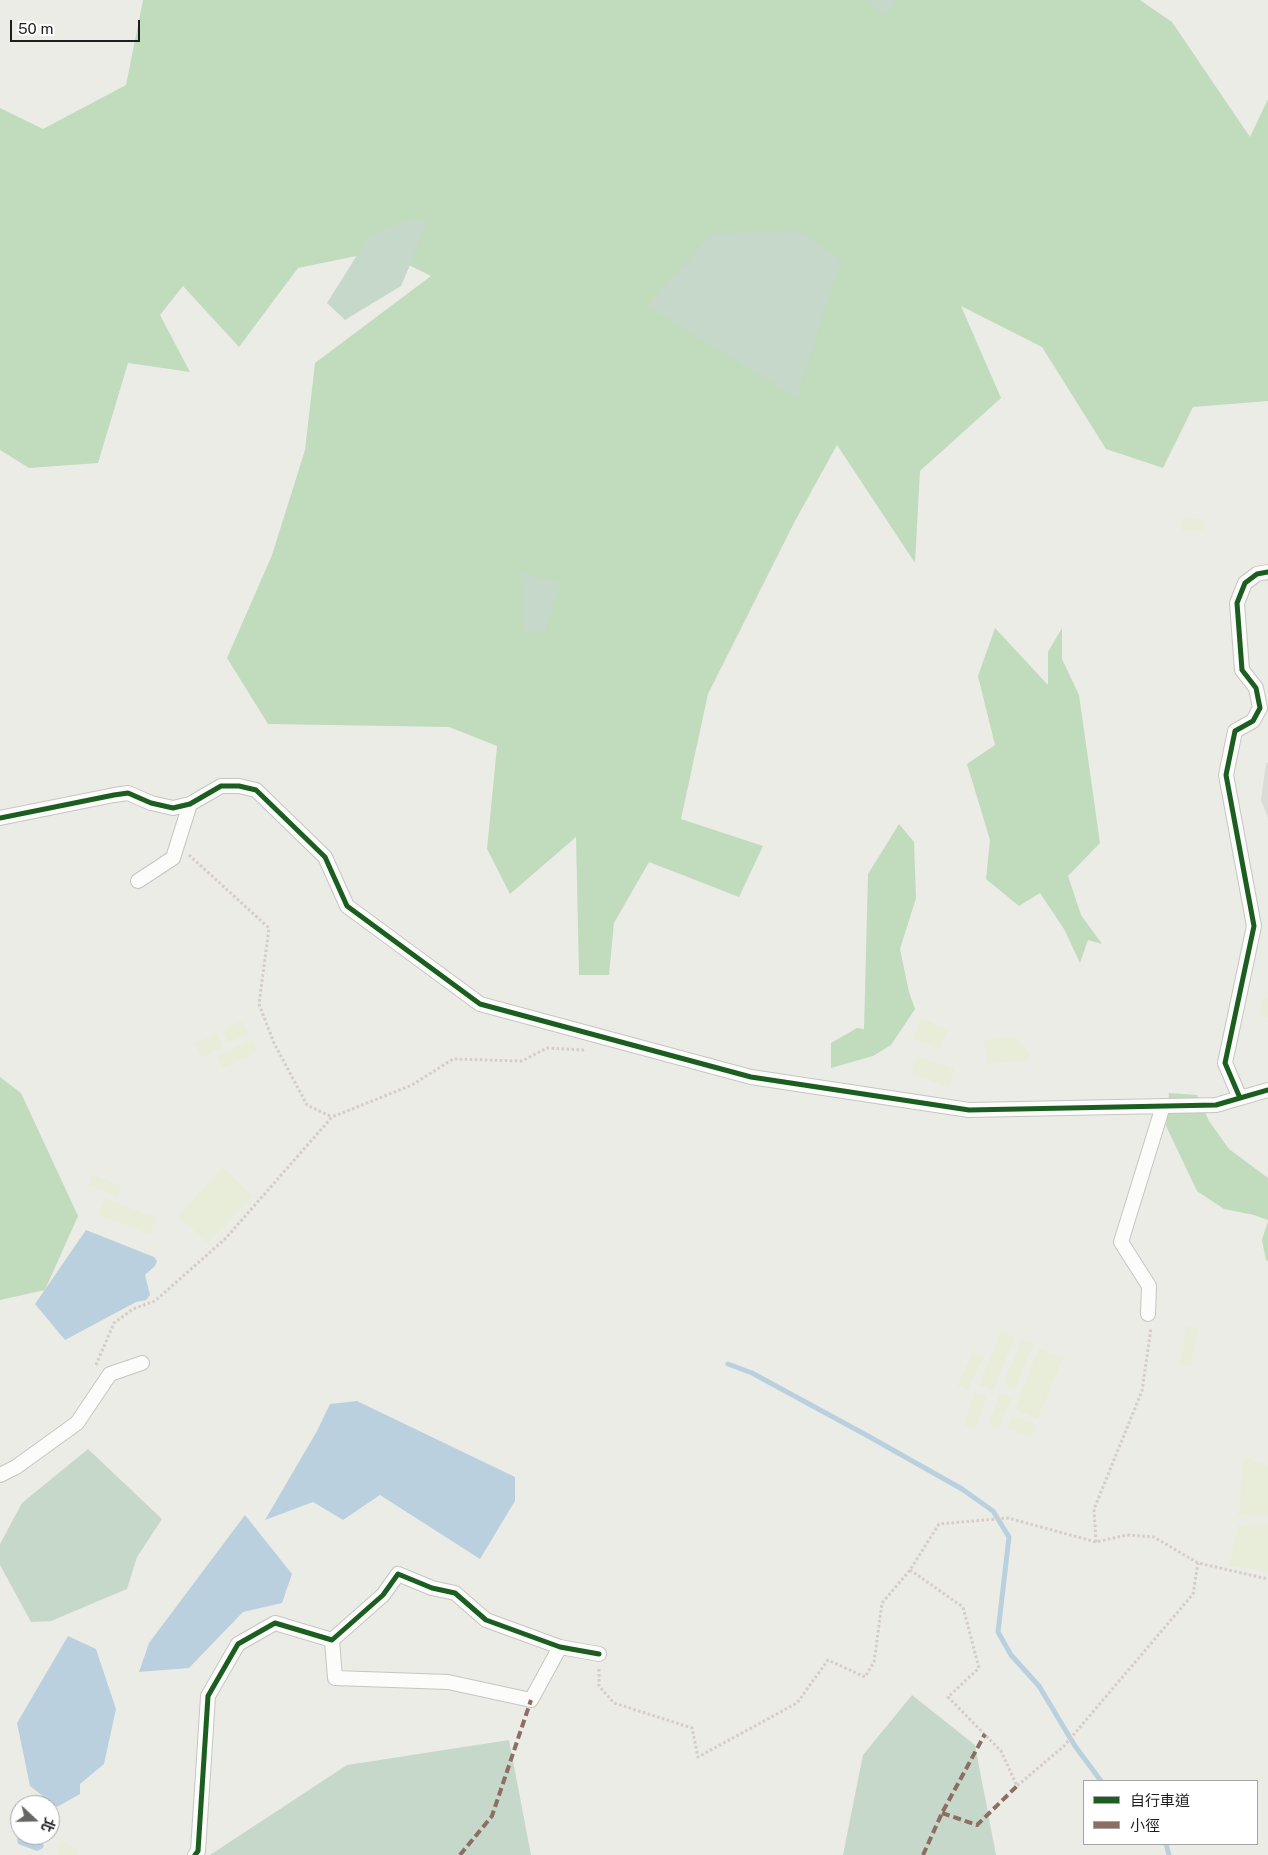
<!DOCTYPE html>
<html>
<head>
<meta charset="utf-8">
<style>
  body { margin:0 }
  #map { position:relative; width:1268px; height:1855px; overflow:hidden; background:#ecece7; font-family:"Public Sans","Noto Sans TC",sans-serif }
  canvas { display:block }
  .legend { position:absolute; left:1083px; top:1780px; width:175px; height:65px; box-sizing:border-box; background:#fff; border:1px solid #a5a5a5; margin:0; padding:6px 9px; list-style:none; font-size:15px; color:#1e1e1e }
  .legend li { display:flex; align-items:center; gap:10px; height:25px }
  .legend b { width:25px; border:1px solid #a5a5a5 }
  .north { position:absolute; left:10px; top:1795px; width:50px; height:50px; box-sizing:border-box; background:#fff; border:1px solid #a5a5a5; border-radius:50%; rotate:111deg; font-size:14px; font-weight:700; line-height:20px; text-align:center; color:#1e1e1e }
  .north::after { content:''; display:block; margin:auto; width:18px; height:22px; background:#666664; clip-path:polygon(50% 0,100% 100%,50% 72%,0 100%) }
  .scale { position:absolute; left:10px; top:20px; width:130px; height:22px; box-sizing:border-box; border:2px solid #1e1e1e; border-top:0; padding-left:6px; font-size:15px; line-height:18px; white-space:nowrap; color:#1e1e1e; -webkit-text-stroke:4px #fff; paint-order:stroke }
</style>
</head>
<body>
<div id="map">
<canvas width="1268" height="1855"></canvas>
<ul class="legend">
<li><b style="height:6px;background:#1b5e20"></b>自行車道</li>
<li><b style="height:6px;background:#8d6e63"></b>小徑</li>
</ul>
<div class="north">北</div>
<div class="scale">50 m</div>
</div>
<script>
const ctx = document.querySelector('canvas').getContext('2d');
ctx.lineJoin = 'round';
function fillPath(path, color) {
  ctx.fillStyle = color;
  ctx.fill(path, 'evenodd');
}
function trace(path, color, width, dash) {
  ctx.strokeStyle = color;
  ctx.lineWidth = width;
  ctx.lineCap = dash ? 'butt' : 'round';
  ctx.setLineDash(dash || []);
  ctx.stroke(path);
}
fillPath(new Path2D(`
  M 1266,763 L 1268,763 L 1268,818 L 1261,800 Z`), '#dbdbd8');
fillPath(new Path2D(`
  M 1183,517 L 1205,520 L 1203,532 L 1181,530 Z
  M 1263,998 L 1268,998 L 1268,1018 L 1259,1016 Z
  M 921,1018 L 948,1029 L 940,1050 L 913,1038 Z
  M 242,1020 L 249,1033 L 228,1043 L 222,1030 Z
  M 216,1033 L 223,1047 L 201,1058 L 195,1043 Z
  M 1011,1036 L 1020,1041 L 1030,1054 L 1028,1061 L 987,1064 L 984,1041 Z
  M 252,1039 L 258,1052 L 223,1069 L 217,1056 Z
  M 917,1056 L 955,1069 L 949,1087 L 911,1074 Z
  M 223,1167 L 253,1196 L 208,1244 L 178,1216 Z
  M 93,1174 L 121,1186 L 117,1196 L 88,1185 Z
  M 105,1198 L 157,1218 L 151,1235 L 99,1215 Z
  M 1186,1326 L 1198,1328 L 1192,1366 L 1180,1364 Z
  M 1001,1331 L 1015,1337 L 993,1391 L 979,1385 Z
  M 1022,1339 L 1034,1344 L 1015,1389 L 1003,1384 Z
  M 1039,1348 L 1063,1358 L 1038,1419 L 1014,1410 Z
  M 972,1352 L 983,1357 L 968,1390 L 957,1386 Z
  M 975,1392 L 987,1396 L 975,1429 L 963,1425 Z
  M 1000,1393 L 1012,1398 L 999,1429 L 988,1425 Z
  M 1012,1415 L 1037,1425 L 1031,1438 L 1007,1428 Z
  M 1244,1457 L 1268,1465 L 1268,1516 L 1238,1515 Z
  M 1268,1524 L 1268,1572 L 1229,1566 L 1238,1525 Z
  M 61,1841 L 79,1849 L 77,1855 L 59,1855 L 57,1853 Z`), '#e8edda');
fillPath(new Path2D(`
  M 143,0 L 1140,0 L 1172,22 L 1250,137 L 1268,99 L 1268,401 L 1193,407 L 1163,468 L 1106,449 L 1042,347 L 961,306 L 1001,398 L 920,471 L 915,563 L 837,445 L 795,521 L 708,694 L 681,819 L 763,846 L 739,897 L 649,862 L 614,923 L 609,975 L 579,975 L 576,837 L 510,894 L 487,849 L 497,746 L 449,727 L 268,724 L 227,658 L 272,555 L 305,450 L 315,363 L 431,276 L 381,251 L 298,268 L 239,347 L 183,286 L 160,315 L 190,372 L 128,363 L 98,463 L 29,468 L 0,450 L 0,108 L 43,129 L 126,85 Z
  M 995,628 L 1048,685 L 1048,652 L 1062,628 L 1062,659 L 1079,695 L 1100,843 L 1068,876 L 1081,915 L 1102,944 L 1088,940 L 1080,963 L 1064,929 L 1040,893 L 1019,906 L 986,879 L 990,840 L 967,764 L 995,745 L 978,676 Z
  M 899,824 L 914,842 L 916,898 L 900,949 L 909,992 L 915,1009 L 891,1045 L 873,1056 L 831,1068 L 831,1043 L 857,1028 L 864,1029 L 868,874 Z
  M 0,1077 L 21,1093 L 78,1216 L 45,1290 L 0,1300 Z
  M 1169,1093 L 1197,1095 L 1209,1121 L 1229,1149 L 1268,1178 L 1268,1220 L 1254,1215 L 1224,1209 L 1197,1191 L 1166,1126 Z
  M 1268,1221 L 1268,1261 L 1266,1260 L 1262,1240 Z`), '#c1dbbd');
fillPath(new Path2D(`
  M 867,0 L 896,0 L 883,17 Z
  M 411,219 L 428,222 L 401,286 L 345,320 L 327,303 L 369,236 Z
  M 798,230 L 841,260 L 797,398 L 647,306 L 711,234 Z
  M 522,572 L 560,583 L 545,632 L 524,631 Z
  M 88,1449 L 162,1519 L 137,1557 L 127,1589 L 51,1621 L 31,1622 L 0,1565 L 0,1544 L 22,1503 Z
  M 912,1695 L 975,1745 L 996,1855 L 843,1855 L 863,1755 Z
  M 509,1740 L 531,1855 L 210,1855 L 347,1765 Z`), '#c6d8ca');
fillPath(new Path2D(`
  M 86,1230 L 154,1257 L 157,1261 L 155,1266 L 145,1275 L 150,1295 L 146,1300 L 136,1302 L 65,1340 L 35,1304 Z
  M 357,1401 L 515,1477 L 515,1501 L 480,1559 L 380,1495 L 343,1520 L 313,1502 L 265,1520 L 317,1431 L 330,1404 Z
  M 245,1515 L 292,1574 L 282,1603 L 243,1612 L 189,1668 L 139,1672 L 149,1643 Z
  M 68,1636 L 96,1649 L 116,1709 L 104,1764 L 80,1784 L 80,1794 L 57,1807 L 30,1786 L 17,1723 Z
  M 20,1835 L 30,1835 L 44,1845 L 43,1848 L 37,1851 L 18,1844 L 17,1837 Z`), '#bbd0df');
trace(new Path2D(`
  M 728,1364 L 752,1373 L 868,1436 L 962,1489 L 993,1511 L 1009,1537 L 998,1632 L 1011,1655 L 1039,1686 L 1075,1746 L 1101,1781
  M 1166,1844 L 1169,1855`), '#bbd0df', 5);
const street = new Path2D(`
  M 0,818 L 114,795 L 128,793 L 151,803 L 173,808 L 190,804 L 221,786 L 239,786 L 256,790 L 325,857 L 347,906 L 480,1004 L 751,1077 L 969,1110 L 1216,1105 L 1268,1090
  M 138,881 L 173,858 L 190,804
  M 1240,1098 L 1225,1063 L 1254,926 L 1226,775 L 1235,731 L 1253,721 L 1260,708 L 1256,688 L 1242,670 L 1237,603 L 1245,583 L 1257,574 L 1268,572
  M 1148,1314 L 1149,1286 L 1121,1242 L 1163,1106
  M 0,1475 L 16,1467 L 77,1423 L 110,1374 L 142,1363
  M 332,1640 L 335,1678 L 448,1682 L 531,1700 L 560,1647
  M 195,1855 L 198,1851 L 208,1696 L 238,1644 L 275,1623 L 332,1640 L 383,1595 L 398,1574 L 432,1588 L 455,1593 L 486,1620 L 560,1647 L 599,1654`);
trace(street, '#c5c5c3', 16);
trace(new Path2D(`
  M 189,855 L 269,928 L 259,1004 L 274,1043 L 307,1105 L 332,1117
  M 96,1365 L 114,1323 L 133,1309 L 155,1301 L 226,1238 L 332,1117 L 412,1085 L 453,1059 L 522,1061 L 547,1048 L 583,1050 L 586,1048
  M 1096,1542 L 1094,1509 L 1142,1391 L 1151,1328
  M 910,1570 L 963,1607 L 979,1668 L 948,1697 L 1001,1751 L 1017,1786 L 1064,1746 L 1193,1594 L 1198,1563
  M 599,1669 L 599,1686 L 614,1703 L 692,1728 L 698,1757 L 797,1703 L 828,1660 L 865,1677 L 874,1662 L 882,1603 L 910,1570 L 939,1524 L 1008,1518 L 1096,1542 L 1127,1535 L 1154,1537 L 1198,1563 L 1268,1579`), '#d5cbc7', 3, [2.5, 2.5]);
trace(street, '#fcfcfb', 14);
trace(new Path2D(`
  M 942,1813 L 977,1825 L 1017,1786
  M 460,1855 L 492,1816 L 531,1700
  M 923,1855 L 942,1813 L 985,1734`), '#8d6e63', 4, [8, 4]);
trace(new Path2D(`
  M 0,818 L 114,795 L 128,793 L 151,803 L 173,808 L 190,804 L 221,786 L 239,786 L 256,790 L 325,857 L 347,906 L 480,1004 L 751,1077 L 969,1110 L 1216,1105 L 1268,1090
  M 1240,1098 L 1225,1063 L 1254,926 L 1226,775 L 1235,731 L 1253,721 L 1260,708 L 1256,688 L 1242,670 L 1237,603 L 1245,583 L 1257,574 L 1268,572
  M 195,1855 L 198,1851 L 208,1696 L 238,1644 L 275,1623 L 332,1640 L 383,1595 L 398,1574 L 432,1588 L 455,1593 L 486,1620 L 560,1647 L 599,1654`), '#1b5e20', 5);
</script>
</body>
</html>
